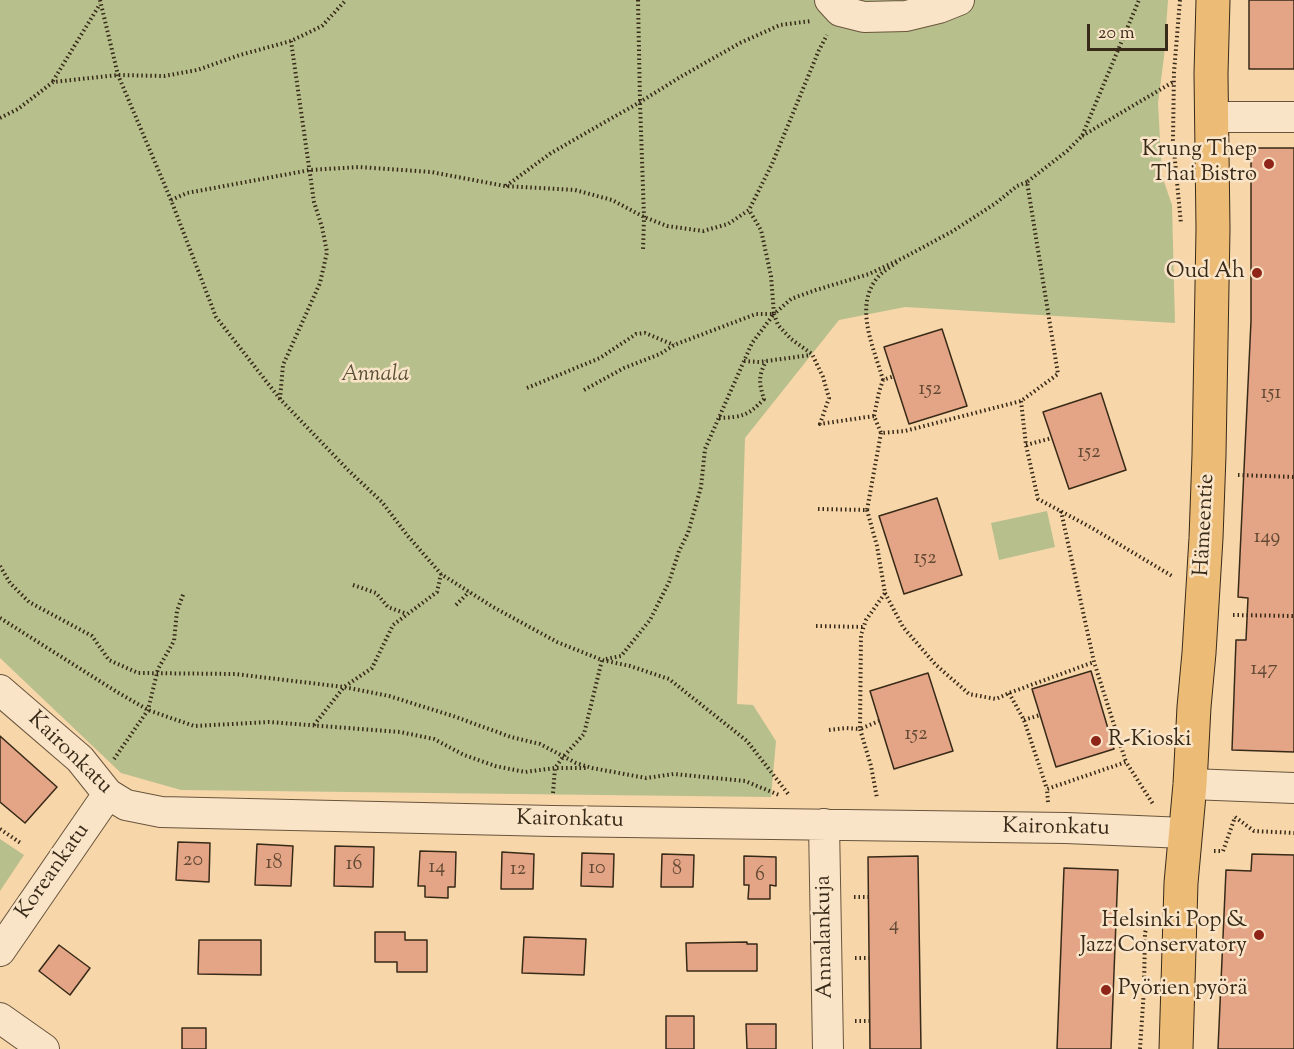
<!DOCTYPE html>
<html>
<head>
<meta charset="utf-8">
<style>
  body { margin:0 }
  #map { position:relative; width:1294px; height:1049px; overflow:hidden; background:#f7d6aa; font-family:"Sorts Mill Goudy",serif }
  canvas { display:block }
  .scale { position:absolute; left:1087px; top:24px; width:81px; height:27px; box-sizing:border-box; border:3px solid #382a18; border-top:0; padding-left:8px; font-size:18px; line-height:21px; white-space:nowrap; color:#382a18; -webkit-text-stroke:4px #fae4c8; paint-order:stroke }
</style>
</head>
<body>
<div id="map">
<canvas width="1294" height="1049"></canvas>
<div class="scale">20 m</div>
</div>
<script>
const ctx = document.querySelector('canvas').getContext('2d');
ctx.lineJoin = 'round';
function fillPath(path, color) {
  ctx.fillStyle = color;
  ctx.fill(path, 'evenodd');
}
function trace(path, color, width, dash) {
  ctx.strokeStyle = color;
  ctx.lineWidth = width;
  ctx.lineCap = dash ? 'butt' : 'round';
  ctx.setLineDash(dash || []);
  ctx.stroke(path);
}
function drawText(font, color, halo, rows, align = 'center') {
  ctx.font = font + ' "Sorts Mill Goudy",serif';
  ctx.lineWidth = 5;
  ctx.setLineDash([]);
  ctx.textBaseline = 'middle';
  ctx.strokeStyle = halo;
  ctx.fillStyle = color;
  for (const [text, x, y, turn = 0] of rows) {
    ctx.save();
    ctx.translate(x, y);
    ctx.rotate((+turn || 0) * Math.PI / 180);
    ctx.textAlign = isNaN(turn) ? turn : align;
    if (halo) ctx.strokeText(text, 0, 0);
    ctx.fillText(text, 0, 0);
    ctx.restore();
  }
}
fillPath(new Path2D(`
  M 0,0 L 1168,0 L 1164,57 L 1158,103 L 1162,176 L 1172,205 L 1175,323 L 905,307 L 839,320 L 745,438 L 737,704 L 753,705 L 776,741 L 771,797 L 181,790 L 121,773 L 0,658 Z
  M 1047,511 L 1055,547 L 999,560 L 991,523 Z
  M 0,839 L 24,855 L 0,891 Z`), '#b7bf8d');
const building = new Path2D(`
  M 1249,0 L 1294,0 L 1294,69 L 1249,69 Z
  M 1251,148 L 1294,148 L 1294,752 L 1232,750 L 1236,640 L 1246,640 L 1248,598 L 1238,597 L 1251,321 Z
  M 942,329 L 967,406 L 909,424 L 884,347 Z
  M 1101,393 L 1126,470 L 1069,489 L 1043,412 Z
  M 937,498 L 962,575 L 904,594 L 879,516 Z
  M 1091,671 L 1114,749 L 1056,767 L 1032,689 Z
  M 928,673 L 953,751 L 894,769 L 870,691 Z
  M 0,736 L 57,787 L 25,823 L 0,802 Z
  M 178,842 L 210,843 L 209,882 L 176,880 Z
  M 257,844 L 293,846 L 291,886 L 255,885 Z
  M 335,846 L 374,847 L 373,887 L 334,886 Z
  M 420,851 L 456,852 L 455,887 L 448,887 L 448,898 L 425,897 L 425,886 L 418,886 Z
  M 502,852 L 534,854 L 533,889 L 501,889 Z
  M 582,853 L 614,854 L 613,887 L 581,886 Z
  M 662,854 L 694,855 L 693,887 L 661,887 Z
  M 1252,854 L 1294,855 L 1294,1049 L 1218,1049 L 1226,870 L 1251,871 Z
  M 744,856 L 776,857 L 776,886 L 770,885 L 770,899 L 748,899 L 749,885 L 744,885 Z
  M 918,856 L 921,1049 L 870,1049 L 868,857 Z
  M 1064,868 L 1118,870 L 1111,1049 L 1057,1049 Z
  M 375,932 L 405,932 L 405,940 L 427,940 L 427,972 L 397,972 L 397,962 L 375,962 Z
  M 524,937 L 586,939 L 584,975 L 522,973 Z
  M 199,940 L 261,940 L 261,975 L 198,974 Z
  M 747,942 L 747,944 L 757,944 L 757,971 L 687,971 L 686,943 Z
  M 59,945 L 90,968 L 70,995 L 39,971 Z
  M 666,1016 L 694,1016 L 694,1049 L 666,1049 Z
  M 746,1024 L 776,1024 L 776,1049 L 747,1049 Z
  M 182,1028 L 206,1028 L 206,1049 L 182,1049 Z`);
fillPath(building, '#e3a586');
trace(building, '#382a18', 1.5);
const minor = new Path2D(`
  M 830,0 L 840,11 L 864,17 L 906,16 L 939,8 L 959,0
  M 1212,117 L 1294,117
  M 0,690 L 80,759 L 108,794 L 126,805 L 161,812 L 552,821 L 1066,828 L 1185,833
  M 1190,784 L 1294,788
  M 824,824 L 828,1049
  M 0,951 L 108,794
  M 0,1018 L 44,1049`);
const major = new Path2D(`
  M 1176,1049 L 1181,883 L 1190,784 L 1194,707 L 1199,653 L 1206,538 L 1209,455 L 1213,229 L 1211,74 L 1213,0`);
trace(minor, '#68553c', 32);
trace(major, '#382a18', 35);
trace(new Path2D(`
  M 100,0 L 118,75 L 171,200 L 216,317 L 280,399 L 349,471 L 382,502 L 407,535 L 441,574 L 493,607 L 557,642 L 602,660 L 630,666 L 669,679 L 747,741 L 789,795
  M 638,0 L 640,102 L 644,217 L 643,250
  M 1180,0 L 1174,72 L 1173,140 L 1181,224
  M 53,81 L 100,4
  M 0,118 L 18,109 L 53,82 L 118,75 L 164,76 L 197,70 L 240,55 L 291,41 L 322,26 L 346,0
  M 1082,136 L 1173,82
  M 1027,182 L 1017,186 L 996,203 L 953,231 L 905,257 L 869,274 L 816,290 L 791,299 L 774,314 L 778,325 L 791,339 L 812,354 L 823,377 L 829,398 L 820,424 L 874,416 L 881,433 L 905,431 L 1021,401 L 1058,374 L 1027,182 L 1067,151 L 1082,136 L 1139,0
  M 506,186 L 551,153 L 640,102 L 682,76 L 740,43 L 780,25 L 811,21
  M 171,200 L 187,193 L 310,170 L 359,167 L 431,172 L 505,186 L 575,190 L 612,200 L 644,217 L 667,226 L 703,231 L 728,224 L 749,210 L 772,164 L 819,50 L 827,35
  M 744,361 L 759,362 L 811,355
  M 883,380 C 874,348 853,306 878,277 C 883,271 891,267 897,262
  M 527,388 L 600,358 L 636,334 L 645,333 L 674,345
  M 584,390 L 624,368 L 660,354 L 674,345 L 756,314 L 774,314
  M 280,399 L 283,365 L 320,283 L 327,252 L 322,227 L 314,202 L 291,41
  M 1021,401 L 1026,445 L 1038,499 L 1092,528 L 1172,576
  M 874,416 L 879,392 L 883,380 L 894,376
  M 719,418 C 742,417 748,416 764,399 C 759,383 758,377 766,361
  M 1026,445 L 1052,438
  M 1238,475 L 1294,477
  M 818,509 L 867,510 L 881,433
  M 867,510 L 877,546 L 885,593 L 866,620 L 861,635 L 860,729 L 879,721
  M 1061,511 L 1094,662 L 1126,762
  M 0,566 L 10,583 L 29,602 L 92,636 L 109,660 L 138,673 L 235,674 L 344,687 L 389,696 L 453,716 L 511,737 L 540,744 L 576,763 L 592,768 L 646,778 L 674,774 L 745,781 L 779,795
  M 353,585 L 376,593 L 388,607 L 407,614
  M 885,593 L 903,627 L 935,664 L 969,694 L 996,699 L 1009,693 L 1094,662
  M 456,605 L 469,592
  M 1233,615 L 1294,616
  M 0,618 L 117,692 L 148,710 L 194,726 L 269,722 L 400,732 L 434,739 L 464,755 L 495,766 L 525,772 L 555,768 L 587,768
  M 816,626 L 864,627
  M 606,659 L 621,656 L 650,620 L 669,582 L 679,551 L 688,533 L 701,487 L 705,449 L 752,343 L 774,314 L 771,276 L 761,230 L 749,210
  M 1009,693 L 1024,720 L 1047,789
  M 1024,720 L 1040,715
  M 314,725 L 344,687 L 372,668 L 393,625 L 437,592 L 441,574
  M 829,730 L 846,728 L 860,729 L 871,766 L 877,798
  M 114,759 L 148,710 L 158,669 L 174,641 L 177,611 L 184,592
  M 553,793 L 555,768 L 563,757 L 584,734 L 602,660
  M 1048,802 L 1047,789 L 1126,762 L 1153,804
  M 1235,817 L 1254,831 L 1294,833
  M 0,829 L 22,844
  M 1214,851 L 1223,851 L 1235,817
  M 854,897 L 868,897
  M 855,958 L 869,958
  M 855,1021 L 870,1021
  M 1140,1049 L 1144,989 L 1145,933 L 1148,922`), '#382a18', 4, [1.5, 3]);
trace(minor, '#fae4c8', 30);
trace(major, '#ecbb75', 33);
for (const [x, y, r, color] of [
  [1269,164,6,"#8f2418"],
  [1257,273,6,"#8f2418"],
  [1096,741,6,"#8f2418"],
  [1259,935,6,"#8f2418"],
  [1106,990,6,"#8f2418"]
]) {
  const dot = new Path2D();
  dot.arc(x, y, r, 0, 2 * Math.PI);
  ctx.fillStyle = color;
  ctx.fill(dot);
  trace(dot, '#fae4c8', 2);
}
drawText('20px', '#634934', null, [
  ["152",930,391],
  ["151",1271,395],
  ["152",1089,454],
  ["149",1267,539],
  ["152",925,560],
  ["147",1264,671],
  ["152",916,736],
  ["20",193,862],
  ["18",274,865],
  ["16",354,866],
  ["14",437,869],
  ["10",597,870],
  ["12",518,871],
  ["8",677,871],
  ["6",760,877],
  ["4",894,927]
]);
drawText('22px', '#382a18', '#fae4c8', [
  ["Krung Thep",1257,151],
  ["Thai Bistro",1257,176],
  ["Oud Ah",1245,273],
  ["R-Kioski",1108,741,"left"],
  ["Helsinki Pop &",1247,922],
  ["Jazz Conservatory",1247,947],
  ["Pyörien pyörä",1118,990,"left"]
], 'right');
drawText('italic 22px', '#584f35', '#fae4c8', [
  ["Annala",375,376]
]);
drawText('22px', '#382a18', '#fae4c8', [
  ["Hämeentie",1206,525,-87],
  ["Kaironkatu",69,754,44],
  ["Kaironkatu",570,821,1],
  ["Kaironkatu",1056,829,1],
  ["Koreankatu",54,872,-55],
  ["Annalankuja",826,937,-91]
]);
</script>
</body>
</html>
